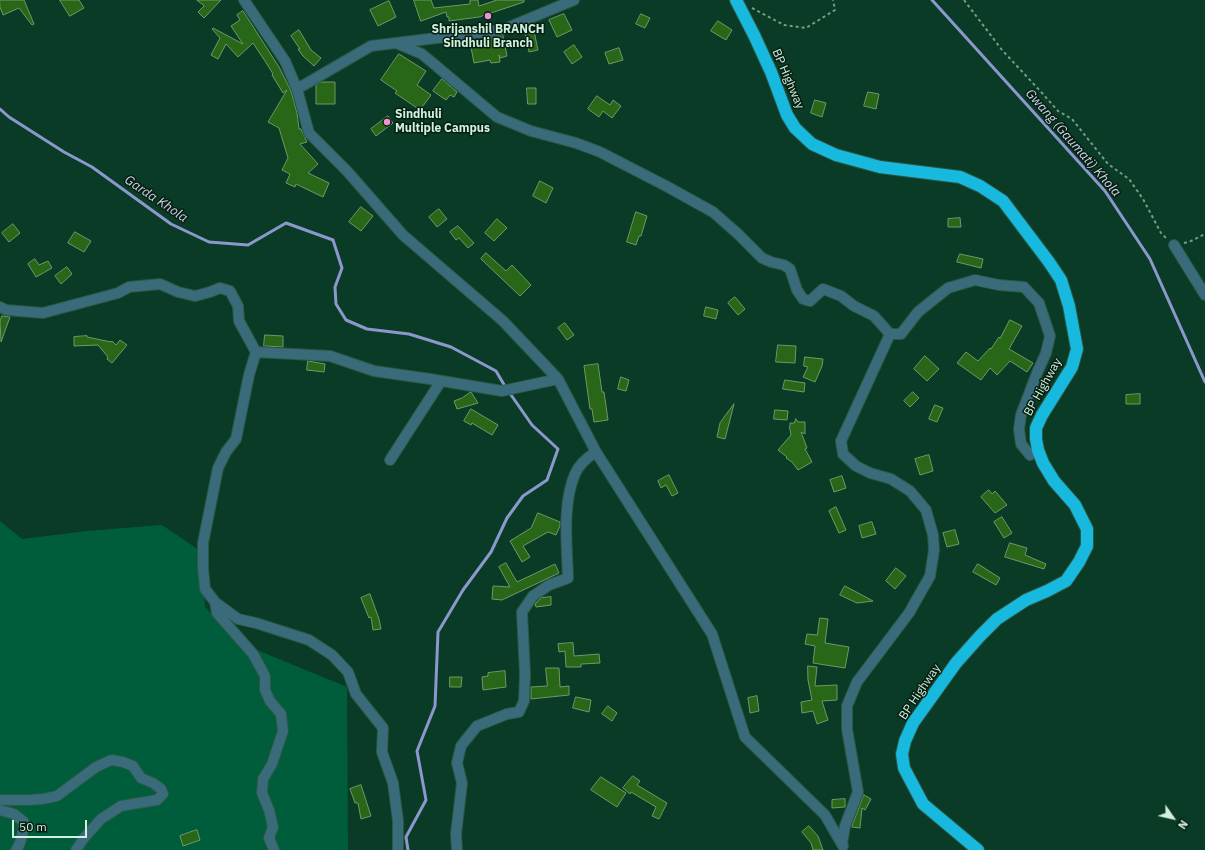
<!DOCTYPE html>
<html>
<head>
<meta charset="utf-8">
<style>
  body { margin:0 }
  #map { position:relative; width:1205px; height:850px; overflow:hidden; background:#0a3b26; font-family:"IBM Plex Sans",sans-serif }
  canvas { display:block }
  .north { position:absolute; left:1153px; top:798px; width:40px; height:40px; -webkit-text-stroke:3px #061f13; paint-order:stroke; rotate:124deg; font-size:11px; font-weight:700; line-height:16px; text-align:center; color:#d1f0de }
  .north::after { content:''; display:block; margin:auto; width:14px; height:18px; background:#d1f0de; clip-path:polygon(50% 0,100% 100%,50% 72%,0 100%) }
  .scale { position:absolute; left:12px; top:820px; width:75px; height:18px; box-sizing:border-box; border:2px solid #d1f0de; border-top:0; padding-left:5px; font-size:12px; line-height:14px; white-space:nowrap; color:#d1f0de; -webkit-text-stroke:3px #061f13; paint-order:stroke }
</style>
</head>
<body>
<div id="map">
<canvas width="1205" height="850"></canvas>
<div class="north">N</div>
<div class="scale">50 m</div>
</div>
<script>
const ctx = document.querySelector('canvas').getContext('2d');
ctx.lineJoin = 'round';
function fillPath(path, color) {
  ctx.fillStyle = color;
  ctx.fill(path, 'evenodd');
}
function trace(path, color, width, dash) {
  ctx.strokeStyle = color;
  ctx.lineWidth = width;
  ctx.lineCap = dash ? 'butt' : 'round';
  ctx.setLineDash(dash || []);
  ctx.stroke(path);
}
function drawText(font, color, halo, rows, align = 'center') {
  ctx.font = font + ' "IBM Plex Sans",sans-serif';
  ctx.lineWidth = 3;
  ctx.setLineDash([]);
  ctx.textBaseline = 'middle';
  ctx.strokeStyle = halo;
  ctx.fillStyle = color;
  for (const [text, x, y, turn = 0] of rows) {
    ctx.save();
    ctx.translate(x, y);
    ctx.rotate((+turn || 0) * Math.PI / 180);
    ctx.textAlign = isNaN(turn) ? turn : align;
    if (halo) ctx.strokeText(text, 0, 0);
    ctx.fillText(text, 0, 0);
    ctx.restore();
  }
}
fillPath(new Path2D(`
  M 0,521 L 22,539 L 87,531 L 162,525 L 202,552 L 205,607 L 240,643 L 347,687 L 348,850 L 0,850 Z`), '#005d3b');
trace(new Path2D(`
  M 932,0 L 1105,191 L 1150,259 L 1205,382
  M 0,109 L 9,117 L 64,152 L 92,167 L 171,224 L 209,242 L 248,245 L 286,223 L 333,240 L 342,268 L 335,287 L 336,304 L 346,320 L 367,329 L 409,334 L 451,347 L 496,371 L 506,388
  M 408,850 L 406,837 L 426,800 L 417,751 L 435,706 L 438,632 L 463,590 L 491,552 L 507,518 L 523,496 L 547,480 L 558,449 L 532,425 L 509,392`), '#8c98cd', 3);
const building = new Path2D(`
  M 0,0 L 24,0 L 34,24 L 32,25 L 19,8 L 3,15 L 0,7 Z
  M 60,0 L 79,0 L 84,8 L 70,16 Z
  M 197,0 L 221,0 L 204,18 L 198,12 L 204,6 Z
  M 414,0 L 431,0 L 434,8 L 470,4 L 470,0 L 478,0 L 479,6 L 497,0 L 524,0 L 524,2 L 479,17 L 449,21 L 449,17 L 447,17 L 446,12 L 421,21 Z
  M 389,1 L 396,17 L 378,26 L 370,10 Z
  M 243,11 L 279,67 L 291,91 L 297,113 L 299,129 L 301,129 L 307,142 L 300,144 L 318,164 L 308,173 L 329,183 L 323,197 L 296,184 L 295,187 L 286,183 L 290,174 L 282,170 L 288,158 L 279,128 L 268,122 L 287,90 L 283,93 L 272,75 L 273,74 L 265,61 L 253,43 L 238,57 L 226,44 L 218,59 L 211,55 L 220,38 L 212,29 L 213,28 L 243,44 L 231,26 L 240,20 L 237,15 Z
  M 564,14 L 572,30 L 557,37 L 549,20 Z
  M 641,14 L 650,18 L 645,28 L 636,24 Z
  M 718,21 L 732,30 L 726,40 L 711,31 Z
  M 299,30 L 311,50 L 321,58 L 314,66 L 303,56 L 298,49 L 300,49 L 291,36 Z
  M 534,31 L 538,50 L 529,52 L 525,34 Z
  M 503,36 L 507,56 L 500,58 L 499,55 L 500,62 L 491,63 L 490,60 L 474,63 L 470,42 Z
  M 574,45 L 582,57 L 572,64 L 564,52 Z
  M 619,48 L 623,60 L 609,64 L 605,53 Z
  M 399,54 L 426,71 L 417,85 L 431,95 L 420,110 L 395,93 L 397,91 L 381,80 Z
  M 442,79 L 457,92 L 454,97 L 450,95 L 446,100 L 433,91 Z
  M 321,82 L 335,82 L 335,104 L 316,104 L 316,85 Z
  M 527,88 L 536,88 L 536,104 L 528,104 Z
  M 868,92 L 879,94 L 876,109 L 864,106 Z
  M 597,96 L 610,105 L 613,100 L 621,106 L 612,118 L 603,111 L 599,117 L 588,109 Z
  M 815,100 L 826,103 L 822,117 L 811,113 Z
  M 388,116 L 393,123 L 376,136 L 371,129 Z
  M 540,181 L 553,188 L 546,203 L 533,196 Z
  M 361,207 L 373,216 L 361,231 L 349,222 Z
  M 439,209 L 447,219 L 437,227 L 429,217 Z
  M 636,212 L 647,216 L 641,236 L 639,236 L 636,245 L 627,242 Z
  M 960,218 L 961,227 L 948,227 L 948,219 Z
  M 497,219 L 507,228 L 494,241 L 485,233 Z
  M 13,224 L 20,233 L 9,242 L 2,233 Z
  M 458,226 L 474,243 L 468,248 L 459,238 L 456,240 L 450,232 Z
  M 75,232 L 91,241 L 84,252 L 68,243 Z
  M 486,253 L 506,271 L 512,265 L 531,285 L 520,296 L 481,259 Z
  M 960,254 L 983,259 L 981,268 L 957,262 Z
  M 35,259 L 39,265 L 48,261 L 52,268 L 36,277 L 28,264 Z
  M 67,267 L 72,274 L 61,284 L 55,276 Z
  M 735,297 L 745,309 L 738,315 L 728,303 Z
  M 706,307 L 718,310 L 716,319 L 704,316 Z
  M 2,316 L 10,317 L 1,342 L 0,322 Z
  M 1010,320 L 1022,326 L 1009,349 L 1033,363 L 1027,372 L 1010,361 L 997,375 L 990,368 L 981,380 L 957,363 L 966,352 L 978,361 L 990,348 L 991,349 L 999,337 L 1000,338 Z
  M 565,323 L 574,335 L 567,340 L 558,328 Z
  M 265,335 L 283,336 L 283,347 L 264,346 Z
  M 87,336 L 87,337 L 111,342 L 112,341 L 116,345 L 120,340 L 127,345 L 112,363 L 107,359 L 108,357 L 98,345 L 74,346 L 74,337 Z
  M 778,345 L 796,346 L 795,363 L 776,362 Z
  M 925,356 L 939,369 L 927,381 L 914,369 Z
  M 805,357 L 823,359 L 822,366 L 815,382 L 803,377 L 808,367 L 804,366 Z
  M 308,361 L 325,364 L 324,372 L 307,370 Z
  M 598,364 L 602,392 L 604,392 L 608,420 L 594,422 L 592,409 L 590,409 L 584,366 Z
  M 621,377 L 629,380 L 626,391 L 618,389 Z
  M 785,380 L 805,383 L 804,392 L 783,389 Z
  M 471,392 L 478,403 L 457,409 L 454,401 L 462,398 Z
  M 913,392 L 919,398 L 910,407 L 904,401 Z
  M 1140,394 L 1140,404 L 1126,404 L 1126,395 Z
  M 734,404 L 725,439 L 717,437 L 720,423 Z
  M 935,405 L 943,408 L 937,422 L 929,419 Z
  M 471,409 L 498,425 L 492,435 L 472,423 L 471,425 L 464,421 Z
  M 775,410 L 788,411 L 787,420 L 774,419 Z
  M 796,419 L 798,422 L 805,422 L 805,434 L 801,432 L 807,448 L 805,449 L 812,462 L 798,470 L 792,462 L 786,458 L 787,457 L 778,450 L 791,435 L 790,429 L 789,428 L 790,426 L 790,423 L 794,423 Z
  M 929,455 L 933,471 L 920,475 L 915,459 Z
  M 669,475 L 678,493 L 672,496 L 666,485 L 661,488 L 658,481 Z
  M 842,476 L 846,488 L 834,492 L 830,480 Z
  M 989,490 L 992,494 L 995,491 L 1007,505 L 995,513 L 981,497 Z
  M 836,507 L 846,530 L 839,533 L 829,511 Z
  M 538,513 L 560,522 L 560,526 L 556,535 L 548,532 L 523,546 L 530,557 L 522,562 L 510,541 L 531,528 Z
  M 1002,517 L 1012,533 L 1004,538 L 994,522 Z
  M 872,522 L 876,534 L 862,538 L 859,526 Z
  M 955,530 L 959,544 L 947,547 L 943,533 Z
  M 1010,543 L 1027,548 L 1025,555 L 1046,564 L 1044,569 L 1005,557 Z
  M 506,563 L 517,582 L 555,564 L 559,573 L 502,600 L 492,599 L 493,586 L 510,587 L 499,567 Z
  M 978,564 L 1000,578 L 996,585 L 973,572 Z
  M 896,568 L 906,576 L 895,589 L 886,581 Z
  M 845,586 L 873,601 L 857,603 L 840,595 Z
  M 370,594 L 379,619 L 381,629 L 373,630 L 371,617 L 369,618 L 361,598 Z
  M 551,597 L 551,605 L 536,607 L 535,604 L 541,598 Z
  M 820,618 L 828,619 L 825,643 L 849,647 L 845,668 L 813,663 L 815,646 L 805,644 L 807,634 L 817,635 Z
  M 573,643 L 574,656 L 599,654 L 600,663 L 581,664 L 581,667 L 566,667 L 565,651 L 559,652 L 558,644 Z
  M 808,666 L 817,667 L 815,686 L 837,685 L 837,700 L 822,701 L 828,720 L 817,724 L 813,711 L 802,713 L 801,702 L 812,700 L 808,680 Z
  M 546,668 L 559,668 L 560,687 L 569,686 L 569,695 L 531,699 L 531,687 L 547,686 Z
  M 505,671 L 506,687 L 483,690 L 482,677 L 488,676 L 488,673 Z
  M 450,677 L 462,677 L 461,687 L 450,687 Z
  M 757,696 L 759,711 L 750,713 L 748,698 Z
  M 576,697 L 591,700 L 589,712 L 573,708 Z
  M 608,706 L 617,713 L 612,721 L 602,714 Z
  M 633,776 L 640,781 L 637,785 L 667,803 L 659,819 L 652,816 L 656,807 L 631,792 L 630,794 L 623,788 Z
  M 601,777 L 626,793 L 617,807 L 591,790 Z
  M 361,785 L 371,816 L 361,819 L 358,803 L 355,803 L 350,789 Z
  M 864,795 L 871,799 L 865,810 L 862,808 L 860,828 L 852,827 Z
  M 845,799 L 845,807 L 832,808 L 832,800 Z
  M 809,826 L 818,836 L 823,850 L 813,850 L 811,843 L 802,832 Z
  M 197,830 L 200,840 L 183,846 L 180,836 Z`);
fillPath(building, '#296718');
trace(building, '#719768', 1);
const minor = new Path2D(`
  M 244,0 L 285,61 L 297,89
  M 396,43 L 422,54 L 497,117 L 531,131 L 576,143 L 600,152 L 666,186 L 713,212 L 738,234 L 762,258 L 771,262 L 784,265 L 790,269 L 797,290 L 803,299 L 810,301 L 823,289 L 841,296 L 854,306 L 874,316 L 890,334
  M 1174,245 L 1205,295
  M 0,307 L 6,310 L 43,313 L 118,293 L 129,287 L 160,284 L 178,292 L 195,296 L 210,292 L 220,288 L 230,291 L 238,306 L 239,321 L 256,352 L 330,356 L 374,371 L 430,379 L 502,391 L 558,379 L 503,321 L 403,235 L 347,171 L 309,133 L 297,89 L 371,46 L 502,30 L 574,0
  M 256,352 L 249,375 L 236,439 L 226,452 L 218,468 L 203,543 L 203,568 L 205,589 L 215,602 L 238,619 L 256,623 L 309,640 L 332,655 L 348,672 L 356,694 L 383,728 L 382,752 L 393,783 L 398,821 L 398,850
  M 558,379 L 596,452 L 712,634 L 745,737 L 825,815 L 843,846
  M 390,460 L 441,381
  M 215,602 L 217,613 L 253,654 L 258,663 L 265,676 L 265,690 L 270,701 L 281,714 L 283,731 L 272,764 L 263,779 L 262,793 L 269,810 L 273,827 L 269,838 L 274,850
  M 0,800 L 29,800 L 43,799 L 57,796 L 96,767 L 111,760 L 123,762 L 133,766 L 141,778 L 153,783 L 161,789 L 163,794 L 157,800 L 121,806 L 101,819 L 84,838 L 76,850
  M 0,810 L 14,814 L 24,822 C 23,831 22,843 16,850
  M 842,844 L 845,826 L 858,792 L 847,729 L 847,706 L 857,682 L 909,613 L 930,576 L 934,550 L 933,535 L 926,510 L 910,491 L 891,479 L 870,473 L 856,466 L 843,454 L 841,441 L 890,334 L 901,334 L 918,312 L 948,288 L 975,280 L 999,285 L 1024,287 L 1039,303 L 1050,336 L 1046,353 L 1037,373 L 1021,415 L 1019,429 L 1021,444 L 1030,455 L 1038,450
  M 457,850 L 456,834 L 462,783 L 457,763 L 461,746 L 477,726 L 507,714 L 519,712 L 524,701 L 525,674 L 522,612 L 533,596 L 549,585 L 568,578 C 567,545 562,504 575,474 C 579,464 588,457 596,452`);
const highway = new Path2D(`
  M 736,0 L 754,35 L 771,72 L 787,115 L 795,128 L 812,144 L 836,155 L 880,167 L 960,177 L 980,186 L 1003,201 L 1049,262 L 1061,280 L 1069,306 L 1077,349 L 1072,367 L 1042,415 L 1036,428 L 1036,439 L 1038,450 L 1043,463 L 1054,481 L 1075,505 L 1087,529 L 1087,546 L 1079,562 L 1066,581 L 1047,591 L 1026,600 L 997,619 L 980,636 L 956,663 L 913,723 L 905,741 L 902,754 L 904,768 L 923,804 L 978,850`);
trace(minor, '#2a5843', 12);
trace(highway, '#2a5843', 14);
trace(new Path2D(`
  M 964,0 L 1002,50 L 1043,94 L 1058,111 L 1072,119 L 1108,164 L 1129,179 L 1143,199 L 1161,233 L 1167,239
  M 752,8 L 784,25 L 806,28 L 835,10 L 833,0
  M 1184,243 L 1191,241 L 1205,234`), '#759d89', 2, [3, 3]);
trace(minor, '#3a6b7a', 10);
trace(highway, '#18b9de', 12);
for (const [x, y, r, color] of [
  [488,16,4,"#f391d5"],
  [387,122,4,"#f391d5"]
]) {
  const dot = new Path2D();
  dot.arc(x, y, r, 0, 2 * Math.PI);
  ctx.fillStyle = color;
  ctx.fill(dot);
  trace(dot, '#061f13', 1.5);
}
drawText('bold 12px', '#d1f0de', '#061f13', [
  ["Shrijanshil BRANCH",488,30],
  ["Sindhuli Branch",488,44],
  ["Sindhuli",395,115,"left"],
  ["Multiple Campus",395,129,"left"]
]);
drawText('12px', '#d1f0de', '#061f13', [
  ["BP Highway",788,79,67],
  ["BP Highway",1043,387,-61],
  ["BP Highway",920,692,-56]
]);
drawText('italic 13px', '#d1d4eb', '#061f13', [
  ["Gwang (Gaumati) Khola",1073,143,49],
  ["Garda Khola",156,199,34]
]);
</script>
</body>
</html>
